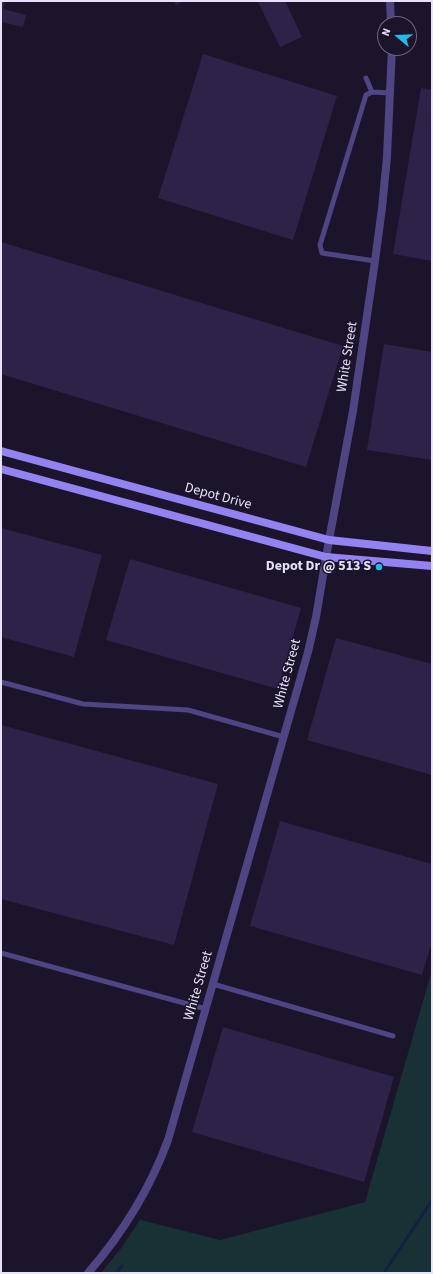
<!DOCTYPE html>
<html>
<head>
<meta charset="utf-8">
<style>
  body { margin:0 }
  #map { position:relative; width:433px; height:1274px; overflow:hidden; background:#1b142a; font-family:"Source Sans 3",sans-serif }
  canvas { display:block }
  .frame { position:absolute; inset:0; border:2px solid #e7e1fc; pointer-events:none }
  .north { position:absolute; left:377px; top:16px; width:40px; height:40px; box-sizing:border-box; background:#1b142a; border:1px solid #6d667e; border-radius:50%; rotate:289deg; font-size:11px; font-weight:700; line-height:16px; text-align:center; color:#e7e1fc }
  .north::after { content:''; display:block; margin:auto; width:14px; height:18px; background:#21bbe7; clip-path:polygon(50% 0,100% 100%,50% 72%,0 100%) }
</style>
</head>
<body>
<div id="map">
<canvas width="433" height="1274"></canvas>
<div class="frame"></div>
<div class="north">N</div>
</div>
<script>
const ctx = document.querySelector('canvas').getContext('2d');
ctx.lineJoin = 'round';
function fillPath(path, color) {
  ctx.fillStyle = color;
  ctx.fill(path, 'evenodd');
}
function trace(path, color, width, dash) {
  ctx.strokeStyle = color;
  ctx.lineWidth = width;
  ctx.lineCap = dash ? 'butt' : 'round';
  ctx.setLineDash(dash || []);
  ctx.stroke(path);
}
function drawText(font, color, halo, rows, align = 'center') {
  ctx.font = font + ' "Source Sans 3",sans-serif';
  ctx.lineWidth = 3;
  ctx.setLineDash([]);
  ctx.textBaseline = 'middle';
  ctx.strokeStyle = halo;
  ctx.fillStyle = color;
  for (const [text, x, y, turn = 0] of rows) {
    ctx.save();
    ctx.translate(x, y);
    ctx.rotate((+turn || 0) * Math.PI / 180);
    ctx.textAlign = isNaN(turn) ? turn : align;
    if (halo) ctx.strokeText(text, 0, 0);
    ctx.fillText(text, 0, 0);
    ctx.restore();
  }
}
fillPath(new Path2D(`
  M 432,970 L 432,1273 L 101,1273 L 122,1247 L 141,1218 L 141,1220 L 220,1240 L 365,1202 Z`), '#183134');
trace(new Path2D(`
  M 116,1273 L 122,1266
  M 384,1273 L 432,1200`), '#132149', 3);
fillPath(new Path2D(`
  M 1,1 L 5,1 L 3,9 L 26,15 L 23,27 L 1,22 Z
  M 174,1 L 185,1 L 176,5 Z
  M 261,1 L 285,1 L 302,37 L 280,47 L 258,2 Z
  M 203,54 L 337,96 L 293,240 L 158,198 Z
  M 421,88 L 432,90 L 432,261 L 393,254 Z
  M 1,242 L 343,346 L 306,467 L 1,374 Z
  M 384,344 L 432,352 L 432,460 L 367,450 Z
  M 1,528 L 102,555 L 74,657 L 1,637 Z
  M 130,559 L 301,608 L 278,689 L 106,640 Z
  M 336,638 L 432,664 L 432,775 L 307,740 Z
  M 1,725 L 218,784 L 174,945 L 1,899 Z
  M 280,821 L 432,864 L 432,941 L 422,975 L 250,926 Z
  M 223,1027 L 394,1077 L 364,1182 L 192,1132 Z`), '#2f2249');
trace(new Path2D(`
  M 366,78 L 372,92
  M 375,261 L 322,253 L 320,245 L 366,95 L 372,92 L 390,93
  M 1,682 L 83,704 L 188,710 L 284,737
  M 1,953 L 206,1009
  M 213,984 L 393,1036`), '#4f4484', 5);
trace(new Path2D(`
  M 390,1 L 391,24
  M 329,540 L 353,411 L 375,261 L 382,208 L 387,157 L 392,48`), '#4f4484', 8);
trace(new Path2D(`
  M 88,1273 C 122,1234 150,1189 168,1140 L 308,652 L 316,617 L 329,540`), '#4f4484', 8);
trace(new Path2D(`
  M 1,451 L 329,540 L 432,551
  M 1,469 L 326,557 L 432,566`), '#9282f2', 8);
for (const [x, y, r, color] of [
  [379,567,4,"#21bbe7"]
]) {
  const dot = new Path2D();
  dot.arc(x, y, r, 0, 2 * Math.PI);
  ctx.fillStyle = color;
  ctx.fill(dot);
  trace(dot, '#1b142a', 1.5);
}
drawText('14px', '#e7e1fc', '#1b142a', [
  ["White Street",348,357,-81],
  ["Depot Drive",218,497,15],
  ["White Street",288,674,-75],
  ["White Street",199,986,-74]
]);
drawText('bold 14px', '#e7e1fc', '#1b142a', [
  ["Depot Dr @ 513 S",371,567]
], 'right');
</script>
</body>
</html>
